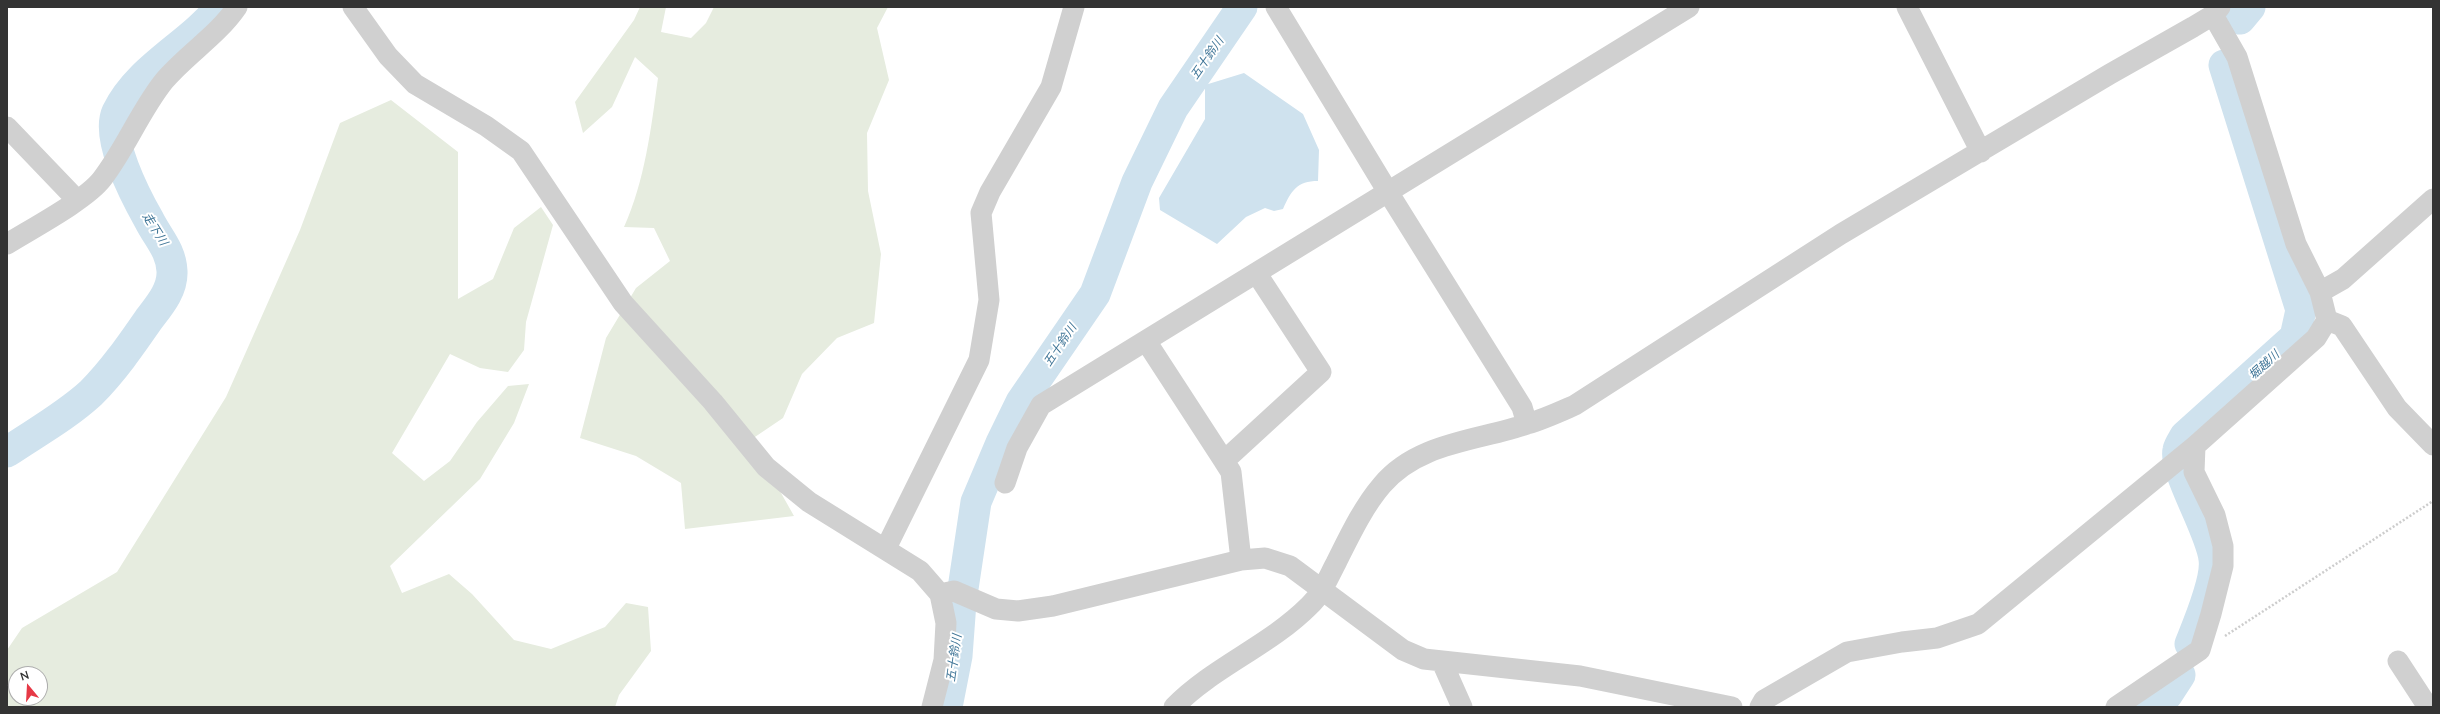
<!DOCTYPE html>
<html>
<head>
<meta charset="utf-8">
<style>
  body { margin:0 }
  #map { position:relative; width:2440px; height:714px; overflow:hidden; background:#fff; font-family:Lato,sans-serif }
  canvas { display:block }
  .frame { position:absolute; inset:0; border:8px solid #333; pointer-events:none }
  .north { position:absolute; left:8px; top:666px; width:40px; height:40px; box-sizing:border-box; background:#fff; border:1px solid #adadad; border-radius:50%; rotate:342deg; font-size:11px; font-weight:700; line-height:16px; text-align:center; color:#333 }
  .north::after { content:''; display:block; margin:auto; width:14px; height:18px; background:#e63946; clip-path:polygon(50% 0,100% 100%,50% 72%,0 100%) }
</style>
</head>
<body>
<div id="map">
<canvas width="2440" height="714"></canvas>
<div class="frame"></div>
<div class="north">N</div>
</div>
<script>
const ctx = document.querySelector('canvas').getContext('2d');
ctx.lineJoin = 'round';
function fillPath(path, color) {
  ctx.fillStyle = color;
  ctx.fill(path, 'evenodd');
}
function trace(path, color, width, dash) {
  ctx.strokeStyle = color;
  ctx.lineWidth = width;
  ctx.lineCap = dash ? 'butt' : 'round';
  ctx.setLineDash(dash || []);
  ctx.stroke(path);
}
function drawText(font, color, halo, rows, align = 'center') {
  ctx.font = font + ' Lato,"Noto Sans JP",sans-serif';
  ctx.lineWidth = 4;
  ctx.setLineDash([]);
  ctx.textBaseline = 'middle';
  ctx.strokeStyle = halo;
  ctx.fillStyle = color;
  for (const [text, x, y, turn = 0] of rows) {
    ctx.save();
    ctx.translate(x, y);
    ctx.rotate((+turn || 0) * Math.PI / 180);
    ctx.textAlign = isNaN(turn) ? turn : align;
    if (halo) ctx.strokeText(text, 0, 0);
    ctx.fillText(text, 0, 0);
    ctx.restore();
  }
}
fillPath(new Path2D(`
  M 640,7 L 666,7 L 661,32 L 691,38 L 706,23 L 714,7 L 888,7 L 877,28 L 889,80 L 867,133 L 868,191 L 881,254 L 874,323 L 837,338 L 802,374 L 783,418 L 746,443 L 772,477 L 794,516 L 685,529 L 681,483 L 636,456 L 580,438 L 606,338 L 636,288 L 670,261 L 654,228 L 624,227 C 645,180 651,129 658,78 L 635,57 L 612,107 L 583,133 L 575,102 L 634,20 Z
  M 391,100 L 458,152 L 458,299 L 493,279 L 514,228 L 541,207 L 553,225 L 526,322 L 524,350 L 508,372 L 480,368 L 450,354 L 392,453 L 424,481 L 450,461 L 477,422 L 508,386 L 529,384 L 514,423 L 480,479 L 390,566 L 402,593 L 449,574 L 472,594 L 514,640 L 551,649 L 605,627 L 626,603 L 648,607 L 651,651 L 619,695 L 615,707 L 7,707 L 7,650 L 22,628 L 117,572 L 226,397 L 300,230 L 340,123 ZM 16,674 L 40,674 L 40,698 L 16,698 Z`), '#e6ecdf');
fillPath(new Path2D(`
  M 1244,73 L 1303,114 L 1319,150 L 1318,181 C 1297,181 1291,191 1283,209 L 1274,211 L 1265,208 L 1246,217 L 1217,244 L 1160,210 L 1159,198 L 1205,119 L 1205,85 Z`), '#cfe2ee');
trace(new Path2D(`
  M 2240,19 L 2250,7
  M 7,452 C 35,433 66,416 91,393 C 113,371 131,345 149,319 C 159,306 173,290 172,271 C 171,250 158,238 149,220 C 136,197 105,138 117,112 C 139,67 190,45 220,7
  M 2190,644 C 2198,624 2217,580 2214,559 C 2211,531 2173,470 2178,450 C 2179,445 2183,440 2185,436 L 2295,337 L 2301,310 L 2224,65
  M 947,707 L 957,656 L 961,602 L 976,502 L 1001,443 L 1021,402 L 1095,294 L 1137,182 L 1173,108 L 1242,7
  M 2146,707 L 2167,695 L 2180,675`), '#cfe2ee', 31);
trace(new Path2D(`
  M 2225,636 L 2433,501`), '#cdcdcd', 2.5, [2, 2]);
trace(new Path2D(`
  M 353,7 L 388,56 L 415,84 L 486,126 L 521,151 L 623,303 L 713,402 L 766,467 L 809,502 L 920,571 L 940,594 L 946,623 L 944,660 L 932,707
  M 1276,7 L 1388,192 L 1522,407 L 1527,424
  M 1907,7 L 1981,152
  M 7,127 L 77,200
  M 7,244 C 31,229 86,200 102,179 C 126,148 140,111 164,81 C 187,54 217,36 237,7
  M 2320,292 L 2343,279 L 2433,199
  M 2327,320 L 2342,326 L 2397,408 L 2433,445
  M 1146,341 L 1224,461 L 1321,372 L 1257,274
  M 1224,461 L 1231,472 L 1241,560
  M 1005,483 L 1017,448 L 1041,405 L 1689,7
  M 886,548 L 979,360 L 989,300 L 981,213 L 990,192 L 1051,87 L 1074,7
  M 940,594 L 954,591 L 996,609 L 1018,611 L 1053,606 L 1241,560 L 1265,558 L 1290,566 L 1403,650 L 1424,659 L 1580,676 L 1732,707
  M 2398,661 L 2428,707
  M 1442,662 L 1462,707
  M 1174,707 C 1213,667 1269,646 1309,606 C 1322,594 1328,578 1336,563 C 1349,537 1363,507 1382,485 C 1418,442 1478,441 1527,424 C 1544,419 1559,412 1575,405 L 1841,234 L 2110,74 L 2193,27 L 2213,15 L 2220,7
  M 1760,707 L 1764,700 L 1847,652 L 1902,642 L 1937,638 L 1978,624 L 2195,446 L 2316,338 L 2327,320 L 2320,292 L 2296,244 L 2237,57 L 2213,15
  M 2116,707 L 2200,650 L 2211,614 L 2223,566 L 2223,546 L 2215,515 L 2194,472 L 2195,446`), '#d0d0d0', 21);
drawText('italic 12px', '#3f7597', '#fff', [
  ["五十鈴川",1207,58,-55],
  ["走下川",155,229,58],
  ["五十鈴川",1060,345,-56],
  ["堀越川",2264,365,-42],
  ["五十鈴川",954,658,-82]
]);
</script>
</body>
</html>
